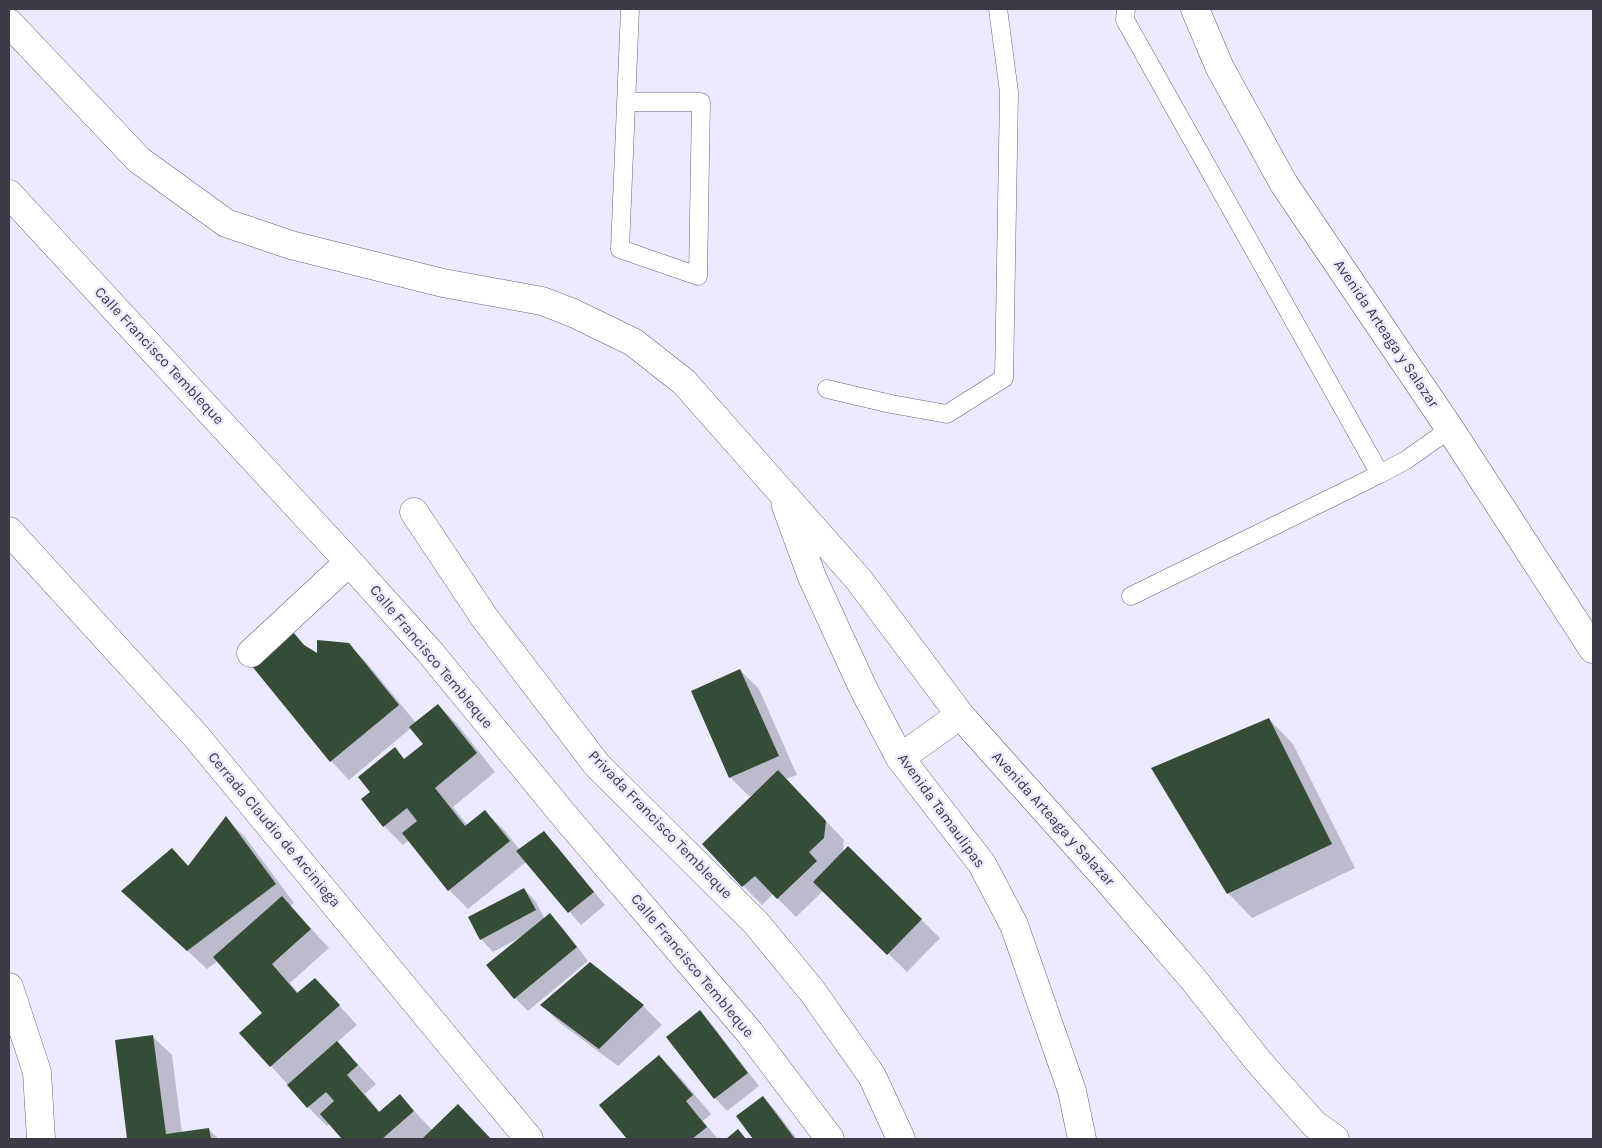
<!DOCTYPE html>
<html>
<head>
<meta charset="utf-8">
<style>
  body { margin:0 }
  #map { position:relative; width:1602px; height:1148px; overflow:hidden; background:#eceaff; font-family:Karla,sans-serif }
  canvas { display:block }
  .frame { position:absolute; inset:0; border:10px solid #3c3a47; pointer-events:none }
</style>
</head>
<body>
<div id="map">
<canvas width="1602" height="1148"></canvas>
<div class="frame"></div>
</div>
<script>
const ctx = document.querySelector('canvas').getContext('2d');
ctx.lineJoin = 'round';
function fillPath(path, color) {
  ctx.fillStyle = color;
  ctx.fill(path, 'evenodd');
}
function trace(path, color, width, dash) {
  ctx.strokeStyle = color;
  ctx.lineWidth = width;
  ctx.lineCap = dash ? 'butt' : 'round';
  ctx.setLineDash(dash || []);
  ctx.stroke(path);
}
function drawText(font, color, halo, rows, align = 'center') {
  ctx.font = font + ' Karla,sans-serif';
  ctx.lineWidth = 5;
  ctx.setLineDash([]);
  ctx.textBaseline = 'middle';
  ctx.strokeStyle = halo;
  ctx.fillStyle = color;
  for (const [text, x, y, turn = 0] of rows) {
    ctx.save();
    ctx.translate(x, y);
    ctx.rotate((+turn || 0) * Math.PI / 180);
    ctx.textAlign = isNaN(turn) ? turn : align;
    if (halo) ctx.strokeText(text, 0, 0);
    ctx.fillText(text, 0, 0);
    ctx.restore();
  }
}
fillPath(new Path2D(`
  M 288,628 L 310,651 L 318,655 L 348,644 L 367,663 L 416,723 L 438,705 L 457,724 L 495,772 L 453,807 L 468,826 L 485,812 L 504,830 L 520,850 L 544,833 L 556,845 L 605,905 L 581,925 L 526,862 L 468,909 L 449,890 L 409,840 L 403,845 L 384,826 L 372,792 L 395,749 L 405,760 L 424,745 L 411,728 L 349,780 L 331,761 Z
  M 740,670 L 759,689 L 797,775 L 786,779 L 844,840 L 843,853 L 848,848 L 940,938 L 907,972 L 824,890 L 796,917 L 773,894 L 762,905 L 703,844 L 756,793 L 749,796 L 730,777 Z
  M 1269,719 L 1293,744 L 1355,868 L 1252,918 L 1228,893 Z
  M 226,818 L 245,837 L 294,903 L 290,906 L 329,948 L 290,983 L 299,994 L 315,979 L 357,1025 L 337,1042 L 376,1084 L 365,1094 L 380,1112 L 400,1096 L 433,1131 L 477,1124 L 491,1139 L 343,1139 L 330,1123 L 327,1126 L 308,1107 L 271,1066 L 264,1013 L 218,961 L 207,969 L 123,891 L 172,849 L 189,866 Z
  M 524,889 L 536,902 L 545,919 L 550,915 L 562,927 L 588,961 L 528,1011 L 515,998 L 521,937 L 493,952 L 481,939 Z
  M 590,964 L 643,1006 L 662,1025 L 618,1066 L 560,1023 L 542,1005 Z
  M 700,1012 L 712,1025 L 759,1086 L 727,1111 L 715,1098 Z
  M 153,1037 L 172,1055 L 182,1133 L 209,1130 L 219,1139 L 129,1139 L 116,1041 Z
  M 659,1056 L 678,1075 L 711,1114 L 703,1121 L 718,1139 L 628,1139 L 601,1105 Z
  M 762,1098 L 775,1110 L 797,1139 L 754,1139 L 737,1116 Z`), '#0003');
fillPath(new Path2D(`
  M 288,626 L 304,645 L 317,653 L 317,640 L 349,643 L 399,705 L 330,762 L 247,660 Z
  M 740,669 L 779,756 L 729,778 L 691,691 Z
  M 438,704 L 477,753 L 435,788 L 465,826 L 485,810 L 510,841 L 448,891 L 402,833 L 417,821 L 407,808 L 383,827 L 361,799 L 370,792 L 358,777 L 395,747 L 404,759 L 423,744 L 409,727 Z
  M 1269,718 L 1332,844 L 1227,894 L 1151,768 Z
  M 778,770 L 826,821 L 824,838 L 809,852 L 817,861 L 777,899 L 755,876 L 742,887 L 702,844 Z
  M 226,816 L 276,884 L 187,951 L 121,891 L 172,848 L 188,866 Z
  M 544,831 L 594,892 L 568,913 L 516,851 Z
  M 848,846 L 922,919 L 887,955 L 813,882 Z
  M 524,888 L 536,910 L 480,940 L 468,917 Z
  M 282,896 L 311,929 L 272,964 L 297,993 L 315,978 L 340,1005 L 270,1067 L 239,1033 L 262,1013 L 213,957 Z
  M 550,913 L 577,947 L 514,999 L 486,965 Z
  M 590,962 L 644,1005 L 599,1049 L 540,1005 Z
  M 700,1010 L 748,1073 L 714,1099 L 666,1037 Z
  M 153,1035 L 166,1134 L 209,1128 L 211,1139 L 127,1139 L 115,1040 Z
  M 337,1041 L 358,1065 L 347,1075 L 379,1112 L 400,1094 L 414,1111 L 382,1139 L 342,1139 L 320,1114 L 334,1101 L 326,1092 L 307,1108 L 287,1085 Z
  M 659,1055 L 693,1095 L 686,1101 L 707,1127 L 692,1139 L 627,1139 L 599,1105 Z
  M 763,1096 L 795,1139 L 753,1139 L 736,1116 Z
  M 458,1104 L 491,1139 L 422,1139 Z
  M 738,1129 L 746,1139 L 726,1139 Z`), '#354d37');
const service = new Path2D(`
  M 1126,9 L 1125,20 L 1380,474 L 1406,460 L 1450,429
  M 626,102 L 701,102 L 698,276 L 620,249 L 630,9
  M 827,389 L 891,404 L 947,414 L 1004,378 L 1009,92 L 998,9
  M 1131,596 L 1380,474`);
const minor = new Path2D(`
  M 9,194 L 349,562 L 429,651 L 567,819 L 750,1033 L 830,1139
  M 414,512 L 484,617 L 597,765 L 756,923 L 812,991 L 872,1076 L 901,1139
  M 9,531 L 195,735 L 529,1139
  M 251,653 L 349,562
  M 9,987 L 37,1072 L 41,1139`);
const tertiary = new Path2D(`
  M 1195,9 L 1220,68 L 1284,184 L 1450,429 L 1593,649
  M 9,23 L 139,160 L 226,223 L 291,245 L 443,283 L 542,301 L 573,313 L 633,342 L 684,382 L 859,580 L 960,715 L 1106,878 L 1193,979 L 1259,1062 L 1314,1124 L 1335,1139
  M 786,506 L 812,577 L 863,688 L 900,758 L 982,864 L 1014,925 L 1072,1091 L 1082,1139
  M 900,758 L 960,715`);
trace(service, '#686482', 19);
trace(minor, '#686482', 29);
trace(tertiary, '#686482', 29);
trace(service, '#fff', 18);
trace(minor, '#fff', 28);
trace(tertiary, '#fff', 28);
drawText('15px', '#3c3a47', '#eceaff', [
  ["Avenida Arteaga y Salazar",1386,334,56],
  ["Calle Francisco Tembleque",159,356,47],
  ["Calle Francisco Tembleque",431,657,50],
  ["Avenida Tamaulipas",941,811,54],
  ["Avenida Arteaga y Salazar",1053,819,48],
  ["Privada Francisco Tembleque",660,825,46],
  ["Cerrada Claudio de Arciniega",274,830,50],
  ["Calle Francisco Tembleque",692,966,50]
]);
</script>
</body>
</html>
